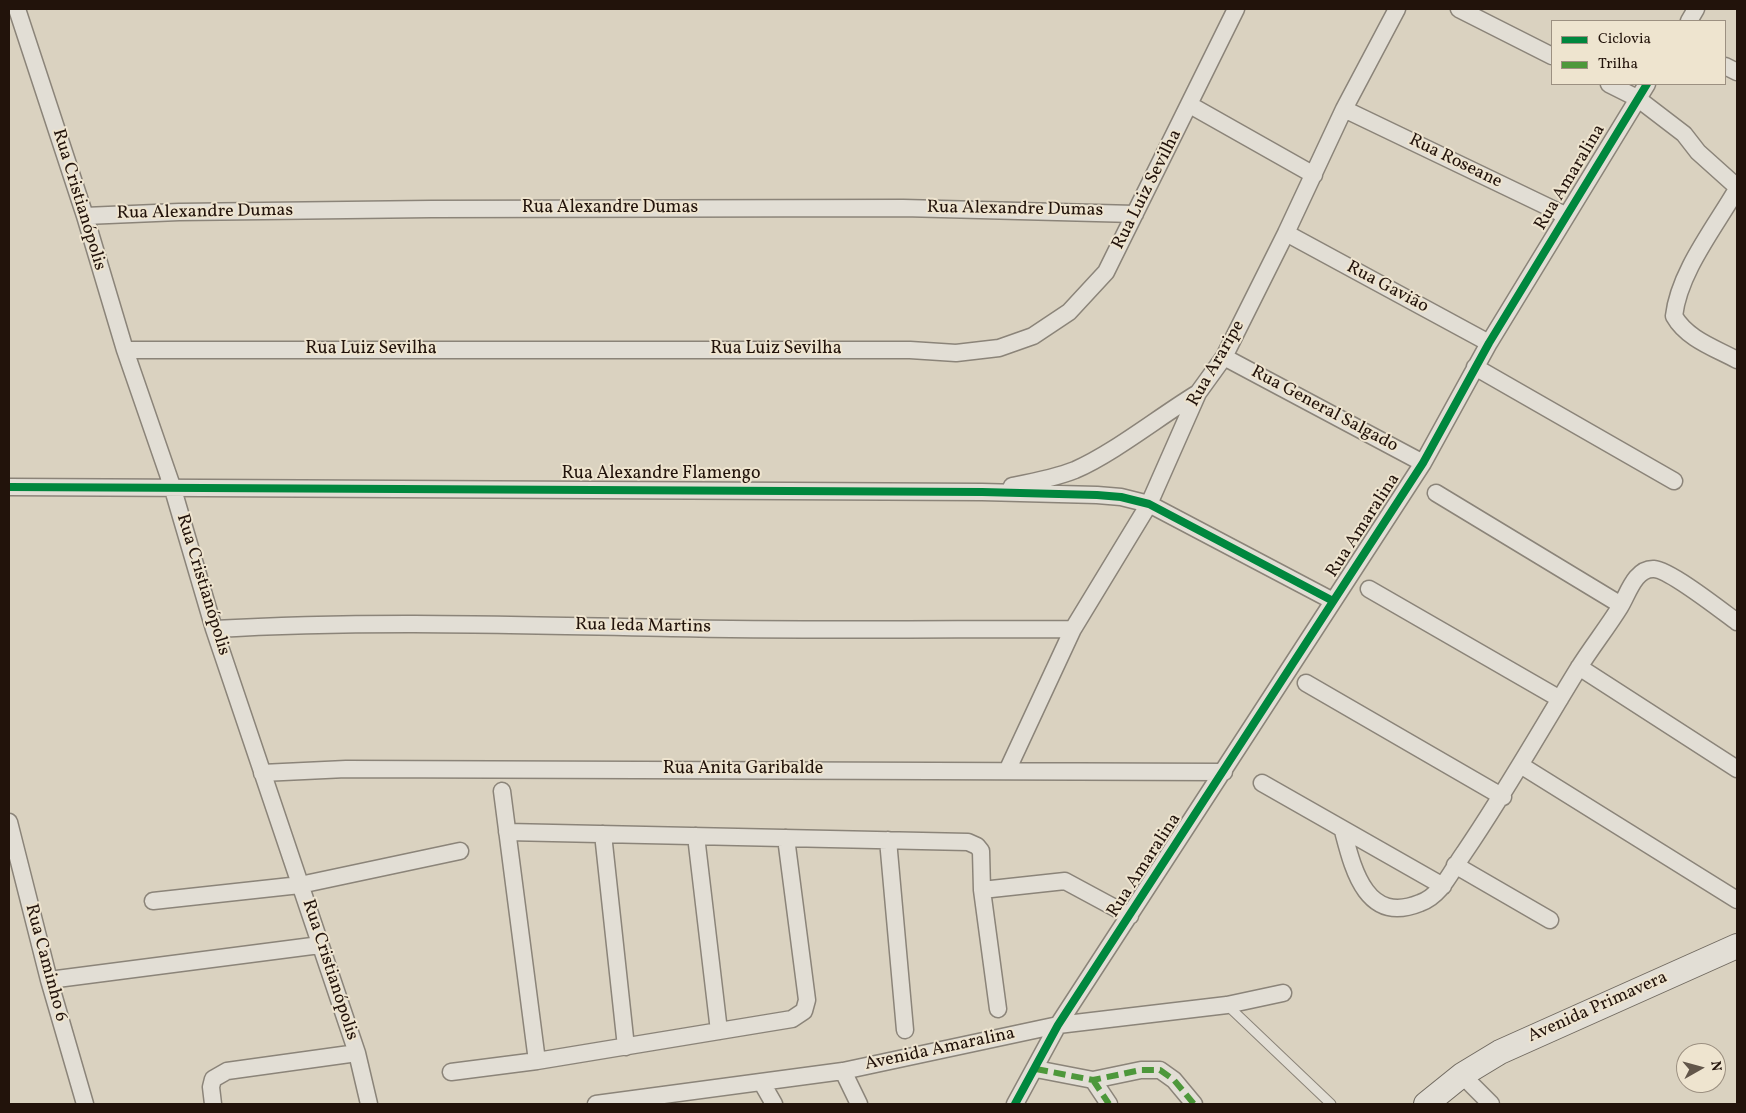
<!DOCTYPE html>
<html>
<head>
<meta charset="utf-8">
<style>
  body { margin:0 }
  #map { position:relative; width:1746px; height:1113px; overflow:hidden; background:#dad2c0; font-family:Vollkorn,serif }
  canvas { display:block }
  .frame { position:absolute; inset:0; border:10px solid #22130b; pointer-events:none }
  .legend { position:absolute; left:1551px; top:20px; width:175px; height:65px; box-sizing:border-box; background:#eee4cf; border:1px solid #9c9081; margin:0; padding:6px 9px; list-style:none; font-size:15px; color:#22130b }
  .legend li { display:flex; align-items:center; gap:10px; height:25px }
  .legend b { width:25px; border:1px solid #9c9081 }
  .north { position:absolute; left:1676px; top:1043px; width:50px; height:50px; box-sizing:border-box; background:#eee4cf; border:1px solid #9c9081; border-radius:50%; rotate:83deg; font-size:14px; font-weight:700; line-height:20px; text-align:center; color:#22130b }
  .north::after { content:''; display:block; margin:auto; width:18px; height:22px; background:#62564a; clip-path:polygon(50% 0,100% 100%,50% 72%,0 100%) }
</style>
</head>
<body>
<div id="map">
<canvas width="1746" height="1113"></canvas>
<div class="frame"></div>
<ul class="legend">
<li><b style="height:6px;background:#00873e"></b>Ciclovia</li>
<li><b style="height:6px;background:#4d983b"></b>Trilha</li>
</ul>
<div class="north">N</div>
</div>
<script>
const ctx = document.querySelector('canvas').getContext('2d');
ctx.lineJoin = 'round';
function trace(path, color, width, dash) {
  ctx.strokeStyle = color;
  ctx.lineWidth = width;
  ctx.lineCap = dash ? 'butt' : 'round';
  ctx.setLineDash(dash || []);
  ctx.stroke(path);
}
function drawText(font, color, halo, rows, align = 'center') {
  ctx.font = font + ' Vollkorn,serif';
  ctx.lineWidth = 4;
  ctx.setLineDash([]);
  ctx.textBaseline = 'middle';
  ctx.strokeStyle = halo;
  ctx.fillStyle = color;
  for (const [text, x, y, turn = 0] of rows) {
    ctx.save();
    ctx.translate(x, y);
    ctx.rotate((+turn || 0) * Math.PI / 180);
    ctx.textAlign = isNaN(turn) ? turn : align;
    if (halo) ctx.strokeText(text, 0, 0);
    ctx.fillText(text, 0, 0);
    ctx.restore();
  }
}
const lane = new Path2D(`
  M 1227,1005 L 1331,1104`);
const street = new Path2D(`
  M 17,9 L 85,216 L 125,350 L 172,486 L 214,629 L 357,1053 L 369,1104
  M 1459,9 L 1552,56
  M 1689,21 L 1696,9
  M 1725,66 L 1737,72
  M 1609,84 L 1637,98 L 1684,134 L 1698,152 L 1737,187
  M 1190,105 L 1314,175
  M 1344,109 L 1565,215
  M 1737,189 C 1715,227 1679,272 1674,316 C 1687,339 1715,348 1737,360
  M 85,216 L 179,212 L 431,209 L 903,208 L 1135,214
  M 1286,233 L 1489,343
  M 125,350 L 910,350 L 956,353 L 999,348 L 1033,336 L 1069,312 L 1106,272 L 1236,9
  M 1224,357 L 1423,463
  M 1475,367 L 1674,481
  M 1012,486 C 1033,482 1055,478 1075,470 C 1114,453 1160,416 1198,393
  M 9,487 L 982,492 L 1097,495 L 1121,497 L 1149,504 L 1333,601
  M 1436,493 L 1621,605
  M 1369,589 L 1560,699
  M 214,629 C 366,620 519,625 672,628 C 805,631 939,629 1073,629
  M 1579,667 L 1737,769
  M 1306,683 L 1503,797
  M 1522,766 L 1737,900
  M 1007,771 L 1073,629 L 1149,504 L 1198,393 L 1224,357 L 1286,233 L 1344,109 L 1397,9
  M 262,773 L 346,769 L 1224,772
  M 1262,783 L 1443,886
  M 502,791 L 537,1061
  M 9,822 L 49,980 L 85,1104
  M 1343,831 C 1353,869 1366,925 1420,903 C 1442,895 1451,871 1464,853 C 1505,793 1540,731 1578,669 C 1591,648 1607,628 1620,607 C 1628,594 1635,568 1654,569 C 1670,570 1722,611 1737,622
  M 507,832 L 968,842 L 977,846 L 981,851 L 982,890 L 998,1009
  M 603,834 L 626,1047
  M 696,836 L 719,1031
  M 888,840 L 905,1030
  M 1455,865 L 1550,920
  M 982,890 L 1065,881 L 1130,916
  M 153,901 L 300,885 L 460,851
  M 49,980 L 320,945
  M 1036,1069 L 1093,1080 L 1141,1070 L 1160,1070 L 1174,1080 L 1194,1104
  M 843,1071 L 859,1104
  M 451,1072 L 537,1061 L 792,1019 L 804,1011 L 807,1000 L 786,838
  M 1462,1075 L 1491,1104
  M 1093,1080 L 1109,1104
  M 762,1083 L 774,1104
  M 213,1104 L 211,1087 L 213,1079 L 227,1071 L 357,1053
  M 596,1104 L 843,1071 L 1058,1025 L 1227,1005 L 1283,993
  M 1015,1104 L 1058,1025 L 1423,463 L 1489,343 L 1647,84`);
const secondary = new Path2D(`
  M 1426,1104 L 1462,1075 L 1500,1052 L 1737,946`);
trace(lane, '#8b8479', 11);
trace(street, '#8b8479', 19);
trace(secondary, '#716a60', 26);
trace(lane, '#e2ded5', 9);
trace(street, '#e2ded5', 16);
trace(secondary, '#e2ded5', 24);
trace(new Path2D(`
  M 1036,1069 L 1093,1080 L 1141,1070 L 1160,1070 L 1174,1080 L 1194,1104
  M 1093,1080 L 1109,1104`), '#4d983b', 6, [12, 6]);
trace(new Path2D(`
  M 9,487 L 982,492 L 1097,495 L 1121,497 L 1149,504 L 1333,601
  M 1015,1104 L 1058,1025 L 1423,463 L 1489,343 L 1647,84`), '#00873e', 8);
drawText('18px', '#22130b', '#eee4cf', [
  ["Rua Roseane",1455,162,26],
  ["Rua Amaralina",1571,178,-59],
  ["Rua Luiz Sevilha",1148,190,-63],
  ["Rua Cristianópolis",78,200,73],
  ["Rua Alexandre Dumas",610,209],
  ["Rua Alexandre Dumas",1015,210,1],
  ["Rua Alexandre Dumas",205,213,-1],
  ["Rua Gavião",1387,288,28],
  ["Rua Luiz Sevilha",371,350],
  ["Rua Luiz Sevilha",776,350],
  ["Rua Araripe",1217,364,-60],
  ["Rua General Salgado",1324,410,28],
  ["Rua Alexandre Flamengo",661,475],
  ["Rua Amaralina",1364,526,-57],
  ["Rua Cristianópolis",202,585,73],
  ["Rua Ieda Martins",643,627,1],
  ["Rua Anita Garibalde",743,770],
  ["Rua Amaralina",1145,866,-57],
  ["Rua Caminho 6",45,963,75],
  ["Rua Cristianópolis",329,970,72],
  ["Avenida Primavera",1598,1008,-24],
  ["Avenida Amaralina",940,1050,-12]
]);
</script>
</body>
</html>
